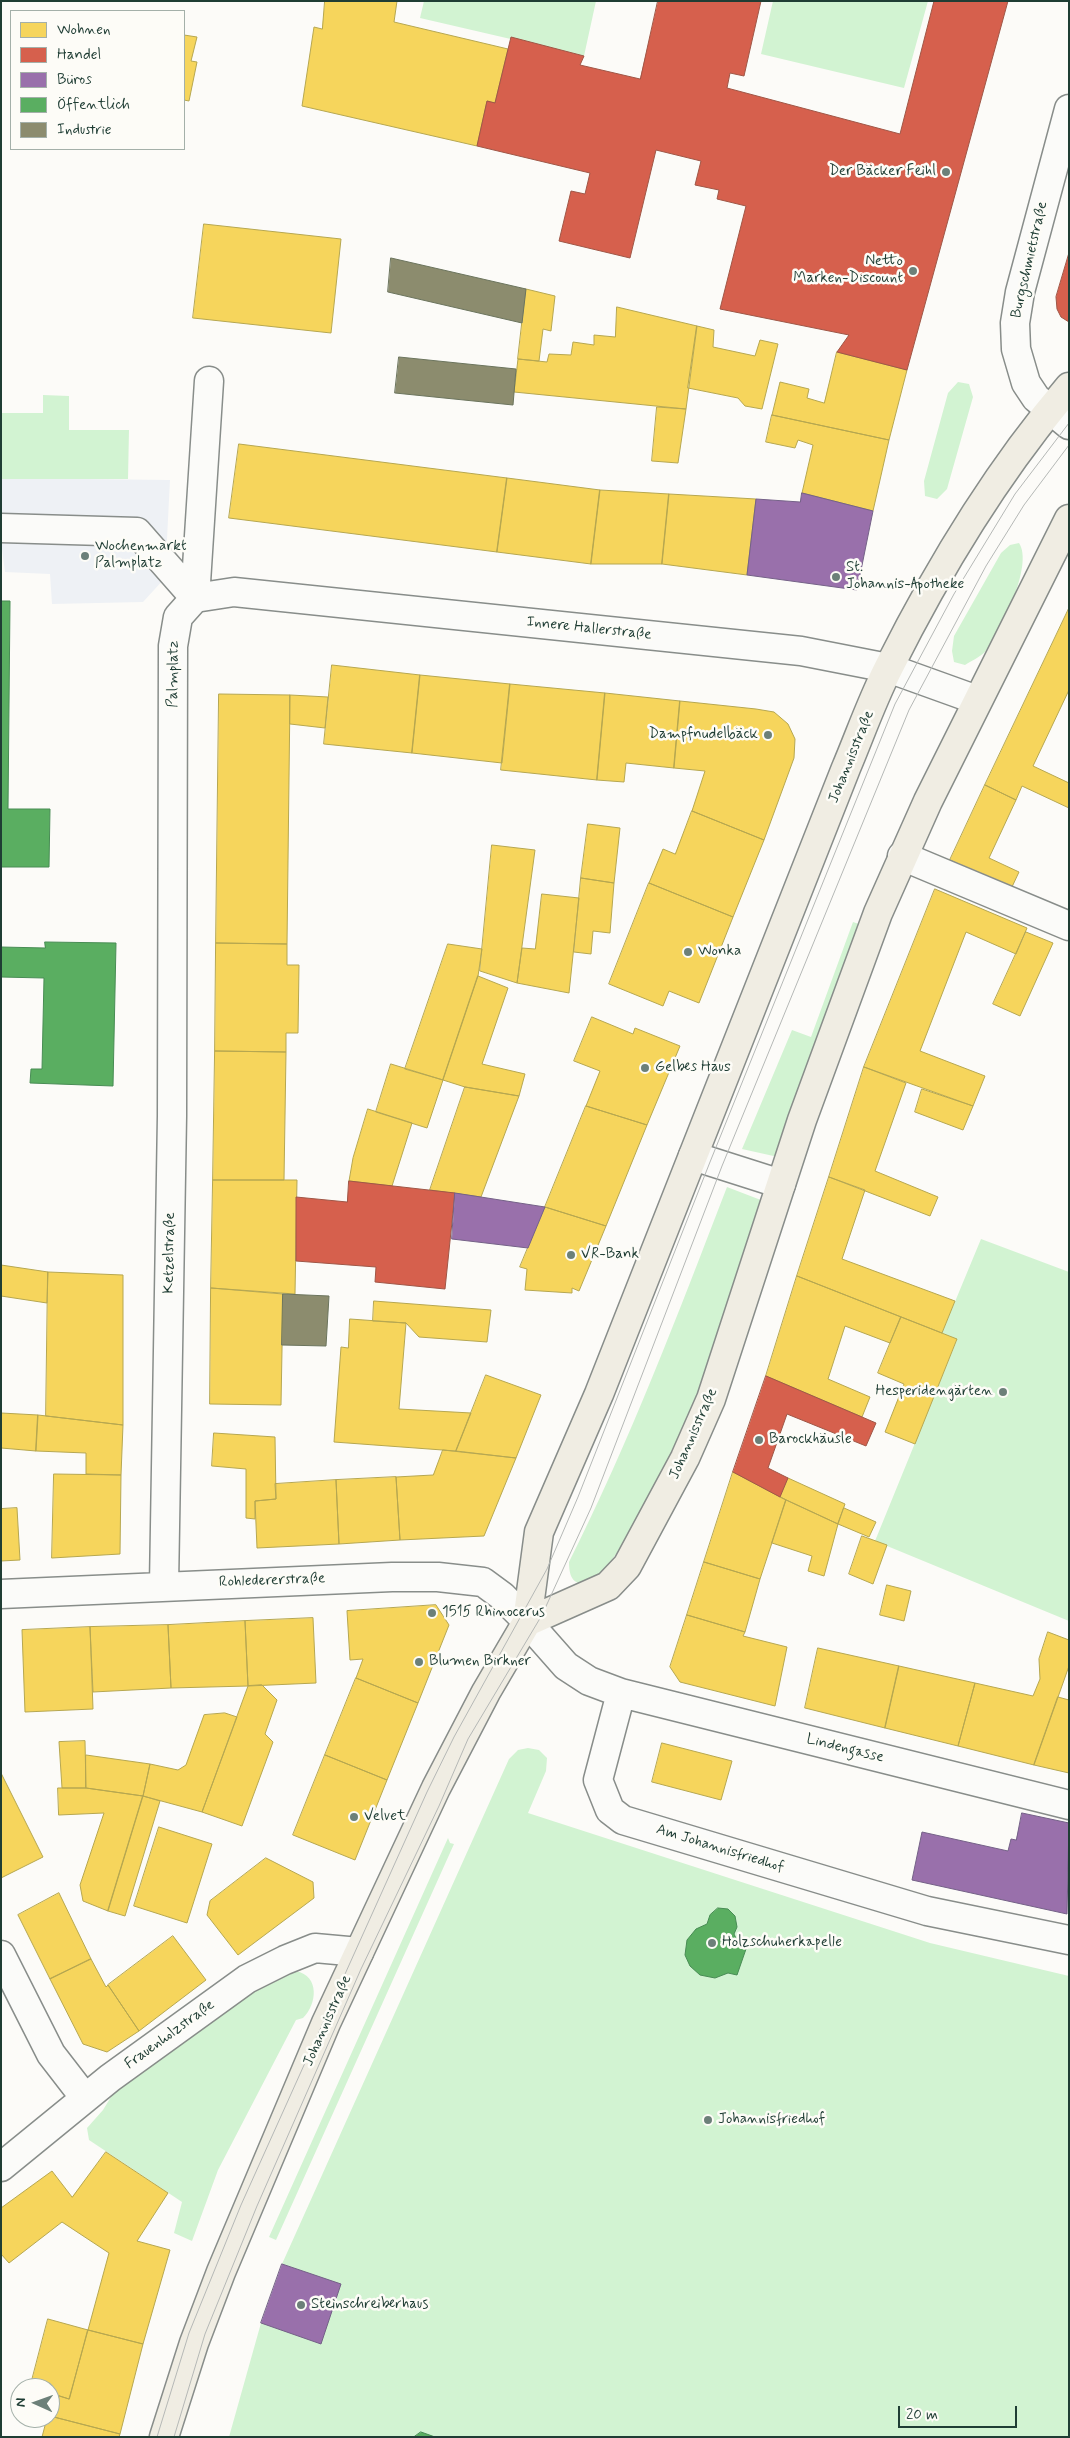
<!DOCTYPE html>
<html>
<head>
<meta charset="utf-8">
<style>
  body { margin:0 }
  #map { position:relative; width:1070px; height:2438px; overflow:hidden; background:#fcfbf8; font-family:Mynerve,sans-serif }
  canvas { display:block }
  .frame { position:absolute; inset:0; border:2px solid #1f3d34; pointer-events:none }
  .legend { position:absolute; left:10px; top:10px; width:175px; height:140px; box-sizing:border-box; background:#fdfcf7; border:1px solid #a4b0a9; margin:0; padding:6px 9px; list-style:none; font-size:15px; color:#1f3d34 }
  .legend li { display:flex; align-items:center; gap:10px; height:25px }
  .legend b { width:25px; border:1px solid #a4b0a9 }
  .north { position:absolute; left:10px; top:2378px; width:50px; height:50px; box-sizing:border-box; background:#fdfcf7; border:1px solid #a4b0a9; border-radius:50%; rotate:272deg; font-size:14px; font-weight:700; line-height:20px; text-align:center; color:#1f3d34 }
  .north::after { content:''; display:block; margin:auto; width:18px; height:22px; background:#6c8079; clip-path:polygon(50% 0,100% 100%,50% 72%,0 100%) }
  .scale { position:absolute; left:898px; top:2406px; width:119px; height:22px; box-sizing:border-box; border:2px solid #1f3d34; border-top:0; padding-left:6px; font-size:15px; line-height:18px; white-space:nowrap; color:#1f3d34; -webkit-text-stroke:4px #fdfcf7; paint-order:stroke }
</style>
</head>
<body>
<div id="map">
<canvas width="1070" height="2438"></canvas>
<div class="frame"></div>
<ul class="legend">
<li><b style="height:14px;background:#f6d55c"></b>Wohnen</li>
<li><b style="height:14px;background:#d6604d"></b>Handel</li>
<li><b style="height:14px;background:#9970ab"></b>Büros</li>
<li><b style="height:14px;background:#5aae61"></b>Öffentlich</li>
<li><b style="height:14px;background:#8c8c6e"></b>Industrie</li>
</ul>
<div class="north">N</div>
<div class="scale">20 m</div>
</div>
<script>
const ctx = document.querySelector('canvas').getContext('2d');
ctx.lineJoin = 'round';
function fillPath(path, color) {
  ctx.fillStyle = color;
  ctx.fill(path, 'evenodd');
}
function trace(path, color, width, dash) {
  ctx.strokeStyle = color;
  ctx.lineWidth = width;
  ctx.lineCap = dash ? 'butt' : 'round';
  ctx.setLineDash(dash || []);
  ctx.stroke(path);
}
function drawText(font, color, halo, rows, align = 'center') {
  ctx.font = font + ' Mynerve,sans-serif';
  ctx.lineWidth = 5;
  ctx.setLineDash([]);
  ctx.textBaseline = 'middle';
  ctx.strokeStyle = halo;
  ctx.fillStyle = color;
  for (const [text, x, y, turn = 0] of rows) {
    ctx.save();
    ctx.translate(x, y);
    ctx.rotate((+turn || 0) * Math.PI / 180);
    ctx.textAlign = isNaN(turn) ? turn : align;
    if (halo) ctx.strokeText(text, 0, 0);
    ctx.fillText(text, 0, 0);
    ctx.restore();
  }
}
fillPath(new Path2D(`
  M 1,478 L 170,480 L 165,578 L 143,602 L 52,604 L 50,574 L 5,572 L 1,541 Z`), '#eef1f5');
fillPath(new Path2D(`
  M 424,1 L 596,1 L 584,56 L 420,18 Z
  M 773,1 L 928,1 L 904,88 L 761,54 Z
  M 958,382 L 969,384 L 973,397 L 947,489 L 937,499 L 925,496 L 924,481 L 948,393 Z
  M 43,395 L 69,396 L 69,430 L 129,430 L 128,479 L 1,479 L 1,413 L 43,413 Z
  M 1019,543 C 1034,565 1000,633 985,652 C 980,657 971,661 965,665 L 954,662 L 952,651 L 954,636 L 1001,553 L 1010,545 Z
  M 853,922 L 862,925 L 778,1157 L 742,1149 L 792,1030 L 811,1037 Z
  M 727,1187 L 766,1202 L 693,1426 L 667,1482 L 594,1585 C 576,1585 569,1582 569,1562 C 630,1441 678,1314 727,1187 Z
  M 981,1239 L 1069,1272 L 1069,1621 L 875,1541 L 957,1340 L 942,1333 Z
  M 528,1748 L 539,1750 L 547,1758 L 546,1771 L 528,1813 L 930,1943 L 1069,1976 L 1069,2437 L 229,2437 L 261,2323 L 282,2264 L 509,1759 L 518,1750 Z
  M 448,1838 L 450,1843 L 454,1844 L 276,2240 L 269,2237 Z
  M 296,1971 C 320,1976 317,2004 303,2018 L 296,2020 L 218,2170 L 192,2241 L 174,2233 L 182,2202 L 89,2140 L 87,2128 L 103,2110 L 117,2087 L 255,1990 Z`), '#d2f3d2');
const homes = new Path2D(`
  M 325,1 L 397,1 L 394,22 L 508,49 L 495,103 L 487,101 L 477,146 L 302,106 L 314,27 L 322,29 Z
  M 184,35 L 197,37 L 191,61 L 197,62 L 189,101 L 184,100 Z
  M 204,224 L 341,239 L 331,333 L 193,318 Z
  M 526,289 L 555,296 L 551,331 L 543,329 L 539,361 L 518,359 Z
  M 617,307 L 697,326 L 686,409 L 514,392 L 518,359 L 547,362 L 549,354 L 571,355 L 573,342 L 594,345 L 594,335 L 615,337 Z
  M 697,326 L 714,330 L 713,347 L 755,356 L 760,340 L 778,344 L 762,409 L 745,406 L 738,398 L 688,388 Z
  M 837,352 L 907,370 L 889,440 L 772,415 L 780,382 L 809,389 L 807,398 L 824,403 Z
  M 657,407 L 686,409 L 678,463 L 652,461 Z
  M 772,415 L 889,440 L 873,511 L 802,493 L 813,445 L 798,440 L 795,448 L 766,442 Z
  M 239,444 L 507,478 L 497,552 L 229,518 Z
  M 507,478 L 600,490 L 591,564 L 497,552 Z
  M 600,490 L 669,494 L 662,564 L 591,564 Z
  M 669,494 L 756,499 L 747,575 L 662,564 Z
  M 1069,608 L 1069,690 L 1033,766 L 1069,783 L 1069,808 L 1022,786 L 1016,800 L 985,785 Z
  M 332,665 L 420,675 L 412,753 L 324,744 Z
  M 420,675 L 510,684 L 502,763 L 412,753 Z
  M 510,684 L 605,693 L 597,780 L 501,770 Z
  M 605,693 L 680,701 L 674,768 L 626,763 L 624,782 L 597,780 Z
  M 219,694 L 290,695 L 287,944 L 216,943 Z
  M 290,695 L 328,697 L 325,728 L 290,724 Z
  M 680,701 L 756,709 L 774,712 L 788,724 L 795,739 L 794,758 L 764,840 L 692,811 L 705,771 L 674,768 Z
  M 985,785 L 1016,800 L 989,858 L 1019,872 L 1011,889 L 950,860 Z
  M 692,811 L 764,840 L 733,917 L 649,883 L 663,849 L 675,854 Z
  M 588,824 L 620,828 L 614,883 L 581,878 Z
  M 492,845 L 535,850 L 517,983 L 480,971 Z
  M 581,878 L 614,883 L 610,933 L 593,931 L 591,954 L 574,952 Z
  M 649,883 L 733,917 L 699,1003 L 669,991 L 663,1006 L 609,984 Z
  M 935,889 L 1027,928 L 1016,954 L 966,932 L 920,1051 L 985,1076 L 973,1106 L 864,1067 Z
  M 542,894 L 579,898 L 569,993 L 517,983 L 522,948 L 535,949 Z
  M 1026,932 L 1053,943 L 1020,1016 L 993,1004 Z
  M 216,943 L 287,944 L 287,965 L 299,965 L 298,1033 L 286,1033 L 286,1052 L 215,1051 Z
  M 448,944 L 482,949 L 478,976 L 443,1080 L 405,1069 Z
  M 478,976 L 508,988 L 482,1064 L 525,1074 L 519,1096 L 465,1087 L 443,1080 Z
  M 592,1017 L 633,1034 L 635,1028 L 680,1046 L 647,1125 L 586,1106 L 600,1071 L 574,1061 Z
  M 215,1051 L 286,1052 L 284,1180 L 213,1180 Z
  M 391,1064 L 443,1080 L 427,1128 L 376,1112 Z
  M 864,1067 L 906,1083 L 875,1171 L 938,1197 L 930,1216 L 829,1177 Z
  M 465,1087 L 519,1096 L 481,1197 L 430,1190 Z
  M 922,1089 L 973,1106 L 963,1130 L 915,1112 Z
  M 586,1106 L 647,1125 L 606,1226 L 545,1207 Z
  M 368,1109 L 412,1123 L 392,1186 L 349,1181 L 353,1158 Z
  M 829,1177 L 865,1190 L 842,1259 L 955,1301 L 942,1333 L 797,1276 Z
  M 213,1180 L 297,1180 L 295,1294 L 211,1288 Z
  M 545,1207 L 606,1226 L 579,1291 L 572,1288 L 572,1293 L 525,1290 L 527,1269 L 520,1267 Z
  M 1,1265 L 48,1272 L 47,1303 L 1,1296 Z
  M 48,1272 L 123,1275 L 123,1425 L 46,1416 Z
  M 797,1276 L 901,1317 L 890,1343 L 845,1326 L 828,1379 L 870,1397 L 862,1417 L 766,1376 Z
  M 211,1288 L 283,1294 L 281,1405 L 210,1404 Z
  M 374,1301 L 491,1310 L 487,1342 L 419,1337 L 406,1323 L 373,1321 Z
  M 901,1317 L 957,1339 L 915,1444 L 885,1432 L 904,1384 L 878,1373 Z
  M 350,1319 L 406,1323 L 399,1409 L 471,1413 L 456,1451 L 334,1442 L 341,1347 L 348,1348 Z
  M 486,1375 L 541,1395 L 516,1458 L 456,1451 Z
  M 1,1413 L 38,1415 L 36,1451 L 1,1448 Z
  M 38,1415 L 123,1425 L 121,1475 L 86,1474 L 86,1453 L 36,1451 Z
  M 214,1433 L 275,1437 L 276,1499 L 255,1501 L 255,1519 L 246,1518 L 246,1469 L 212,1466 Z
  M 443,1450 L 516,1458 L 484,1536 L 400,1540 L 396,1477 L 433,1475 Z
  M 733,1472 L 786,1500 L 760,1579 L 704,1562 Z
  M 54,1474 L 121,1475 L 120,1554 L 52,1558 Z
  M 396,1477 L 400,1540 L 339,1544 L 336,1480 Z
  M 788,1478 L 845,1504 L 838,1524 L 780,1497 Z
  M 336,1480 L 339,1544 L 257,1548 L 255,1501 L 276,1499 L 275,1484 Z
  M 786,1500 L 838,1524 L 824,1576 L 808,1571 L 812,1556 L 772,1543 Z
  M 17,1508 L 20,1560 L 1,1561 L 1,1509 Z
  M 844,1508 L 876,1522 L 869,1537 L 838,1524 Z
  M 862,1536 L 887,1545 L 873,1584 L 849,1574 Z
  M 704,1562 L 760,1579 L 745,1632 L 687,1615 Z
  M 887,1585 L 911,1591 L 904,1621 L 880,1615 Z
  M 436,1605 L 449,1625 L 418,1703 L 356,1678 L 363,1659 L 350,1660 L 347,1611 Z
  M 687,1615 L 745,1632 L 743,1636 L 787,1647 L 775,1706 L 680,1682 L 670,1667 Z
  M 313,1618 L 316,1683 L 248,1686 L 245,1621 Z
  M 245,1621 L 248,1686 L 171,1688 L 168,1625 Z
  M 168,1625 L 171,1688 L 93,1692 L 90,1627 Z
  M 90,1627 L 93,1709 L 25,1712 L 22,1630 Z
  M 1048,1632 L 1069,1640 L 1069,1666 L 1034,1765 L 958,1746 L 975,1683 L 1033,1696 L 1040,1679 L 1039,1659 Z
  M 818,1648 L 899,1666 L 885,1728 L 805,1708 Z
  M 899,1666 L 975,1683 L 958,1746 L 885,1728 Z
  M 356,1678 L 418,1703 L 387,1780 L 325,1755 Z
  M 262,1685 L 277,1700 L 265,1734 L 273,1742 L 242,1826 L 202,1812 L 248,1686 Z
  M 1058,1697 L 1069,1700 L 1069,1773 L 1034,1765 Z
  M 225,1713 L 237,1717 L 202,1812 L 143,1796 L 150,1764 L 178,1770 L 186,1765 L 204,1715 Z
  M 85,1741 L 86,1788 L 62,1788 L 59,1742 Z
  M 662,1743 L 732,1761 L 721,1800 L 652,1782 Z
  M 86,1755 L 150,1764 L 143,1796 L 86,1788 Z
  M 325,1755 L 387,1780 L 355,1860 L 293,1835 Z
  M 1,1773 L 43,1857 L 1,1878 Z
  M 58,1788 L 86,1788 L 143,1796 L 108,1911 L 83,1901 L 80,1885 L 104,1813 L 59,1815 Z
  M 143,1796 L 160,1801 L 125,1916 L 108,1911 Z
  M 159,1827 L 212,1844 L 187,1923 L 134,1906 Z
  M 266,1858 L 313,1882 L 314,1898 L 238,1955 L 207,1915 L 210,1901 Z
  M 59,1893 L 91,1959 L 50,1979 L 18,1915 Z
  M 173,1936 L 206,1980 L 139,2031 L 108,1985 Z
  M 91,1959 L 106,1987 L 108,1985 L 139,2031 L 107,2052 L 83,2044 L 50,1979 Z
  M 106,2152 L 168,2193 L 137,2241 L 170,2250 L 143,2344 L 88,2330 L 109,2253 L 62,2222 L 9,2263 L 1,2254 L 1,2208 L 52,2171 L 72,2197 Z
  M 48,2319 L 88,2330 L 69,2399 L 50,2393 L 50,2388 L 30,2388 Z
  M 88,2330 L 143,2344 L 120,2434 L 50,2416 L 50,2393 L 69,2399 Z
  M 50,2416 L 120,2434 L 119,2437 L 42,2437 L 47,2418 L 50,2418 Z`);
fillPath(homes, '#f6d55c');
trace(homes, '#b6a750', 1);
const shops = new Path2D(`
  M 658,1 L 761,1 L 744,76 L 730,73 L 727,88 L 900,134 L 934,1 L 1008,1 L 907,370 L 837,352 L 849,335 L 720,309 L 746,206 L 717,199 L 719,190 L 695,185 L 701,161 L 656,150 L 630,258 L 559,241 L 571,191 L 585,194 L 590,173 L 477,146 L 487,101 L 495,103 L 511,37 L 584,56 L 580,65 L 640,79 Z
  M 1069,253 L 1069,322 L 1061,317 L 1057,309 L 1056,297 Z
  M 349,1181 L 455,1193 L 445,1289 L 375,1282 L 376,1267 L 296,1261 L 296,1197 L 347,1202 Z
  M 766,1376 L 876,1423 L 866,1446 L 787,1414 L 768,1468 L 788,1478 L 780,1497 L 733,1472 Z`);
fillPath(shops, '#d6604d');
trace(shops, '#9f5646', 1);
const offices = new Path2D(`
  M 802,493 L 873,511 L 857,590 L 747,575 L 756,499 L 800,502 Z
  M 455,1193 L 545,1207 L 528,1248 L 452,1239 Z
  M 1022,1813 L 1069,1823 L 1067,1914 L 912,1880 L 922,1832 L 1008,1851 L 1011,1839 L 1016,1840 Z
  M 282,2264 L 341,2284 L 321,2344 L 261,2323 Z`);
fillPath(offices, '#9970ab');
trace(offices, '#746187', 1);
const public = new Path2D(`
  M 1,601 L 10,601 L 8,809 L 50,809 L 49,867 L 1,867 Z
  M 45,942 L 116,943 L 113,1086 L 30,1083 L 31,1069 L 42,1069 L 44,978 L 1,977 L 1,947 L 45,948 Z
  M 718,1908 L 728,1909 L 735,1916 L 737,1927 L 734,1934 L 740,1947 L 746,1949 L 737,1975 L 728,1973 L 715,1978 L 700,1975 L 690,1966 L 685,1955 L 687,1940 L 696,1929 L 707,1924 L 710,1915 Z
  M 421,2432 L 435,2437 L 414,2437 Z`);
fillPath(public, '#5aae61');
trace(public, '#488c54', 1);
const industry = new Path2D(`
  M 391,258 L 526,289 L 522,323 L 388,292 Z
  M 399,357 L 516,369 L 513,405 L 395,393 Z
  M 283,1294 L 329,1296 L 326,1346 L 282,1345 Z`);
fillPath(industry, '#8c8c6e');
trace(industry, '#6b745d', 1);
const minor = new Path2D(`
  M 1069,109 L 1020,292 L 1015,323 L 1016,349 L 1026,383 L 1036,398 L 1069,425
  M 1,528 L 137,532 L 195,598
  M 195,598 L 234,592 L 801,651 L 888,668 L 977,700
  M 195,598 L 209,381
  M 902,856 L 1069,926
  M 693,1156 L 781,1184
  M 164,1585 L 172,1116 L 173,646 L 178,617 L 195,598
  M 1,1594 L 392,1577 L 438,1577 L 483,1582 L 502,1596 L 521,1615 L 566,1666 L 589,1681 L 621,1693 L 1069,1805
  M 621,1693 L 598,1780 L 610,1810 L 623,1820 L 927,1911 L 1069,1940
  M 1,1955 L 51,2054 L 85,2098
  M 1,2167 L 110,2078 L 247,1979 L 285,1960 L 315,1948 L 359,1952`);
const major = new Path2D(`
  M 527,1622 L 608,1586 L 627,1566 L 685,1458 L 711,1399 L 802,1120 L 878,913 L 928,801 L 1069,519
  M 164,2437 L 194,2343 L 221,2272 L 326,2023 L 436,1788 L 486,1692 L 527,1622 L 539,1532 L 599,1394 L 846,768 C 860,735 872,700 889,667 C 937,571 999,469 1069,387`);
trace(minor, '#888d8a', 31);
trace(major, '#888d8a', 31);
trace(minor, '#fbfbf9', 28);
trace(major, '#f0ede3', 28);
trace(new Path2D(`
  M 157,2437 L 189,2333 L 241,2205 L 427,1792 L 454,1737 L 547,1569 L 578,1497 L 710,1162 L 895,704 L 954,594 L 1015,494 L 1069,423
  M 174,2437 L 205,2334 L 257,2206 L 361,1969 L 439,1806 L 468,1739 L 542,1615 L 591,1508 L 722,1166 L 909,710 L 986,566 L 1024,505 L 1069,445`), '#b5b8b6', 1);
for (const [x, y, r, color] of [
  [946,172,5,"#6c8079"],
  [913,271,5,"#6c8079"],
  [85,556,5,"#6c8079"],
  [836,577,5,"#6c8079"],
  [768,735,5,"#6c8079"],
  [688,952,5,"#6c8079"],
  [645,1068,5,"#6c8079"],
  [571,1255,5,"#6c8079"],
  [1003,1392,5,"#6c8079"],
  [759,1440,5,"#6c8079"],
  [432,1613,5,"#6c8079"],
  [419,1662,5,"#6c8079"],
  [354,1817,5,"#6c8079"],
  [712,1943,5,"#6c8079"],
  [708,2120,5,"#6c8079"],
  [301,2305,5,"#6c8079"]
]) {
  const dot = new Path2D();
  dot.arc(x, y, r, 0, 2 * Math.PI);
  ctx.fillStyle = color;
  ctx.fill(dot);
  trace(dot, '#fdfcf7', 2);
}
drawText('15px', '#1f3d34', '#fdfcf7', [
  ["Der Bäcker Feihl",936,172,"right"],
  ["Netto",903,262,"right"],
  ["Marken-Discount",903,279,"right"],
  ["Wochenmarkt",95,547],
  ["Palmplatz",95,564],
  ["St.",846,568],
  ["Johannis-Apotheke",846,585],
  ["Dampfnudelbäck",758,735,"right"],
  ["Wonka",698,952],
  ["Gelbes Haus",655,1068],
  ["VR-Bank",581,1255],
  ["Hesperidengärten",993,1392,"right"],
  ["Barockhäusle",769,1440],
  ["1515 Rhinocerus",442,1613],
  ["Blumen Birkner",429,1662],
  ["Velvet",364,1817],
  ["Holzschuherkapelle",722,1943],
  ["Johannisfriedhof",718,2120],
  ["Steinschreiberhaus",311,2305]
], 'left');
drawText('15px', '#1f3d34', '#fdfcf7', [
  ["Burgschmietstraße",1030,260,-77],
  ["Innere Hallerstraße",589,629,6],
  ["Palmplatz",174,674,-89],
  ["Johannisstraße",852,757,-68],
  ["Ketzelstraße",170,1253,-89],
  ["Johannisstraße",694,1434,-66],
  ["Rohledererstraße",272,1581,-2],
  ["Lindengasse",845,1749,14],
  ["Am Johannisfriedhof",720,1849,17],
  ["Johannisstraße",328,2021,-66],
  ["Frauenholzstraße",170,2035,-36]
]);
</script>
</body>
</html>
